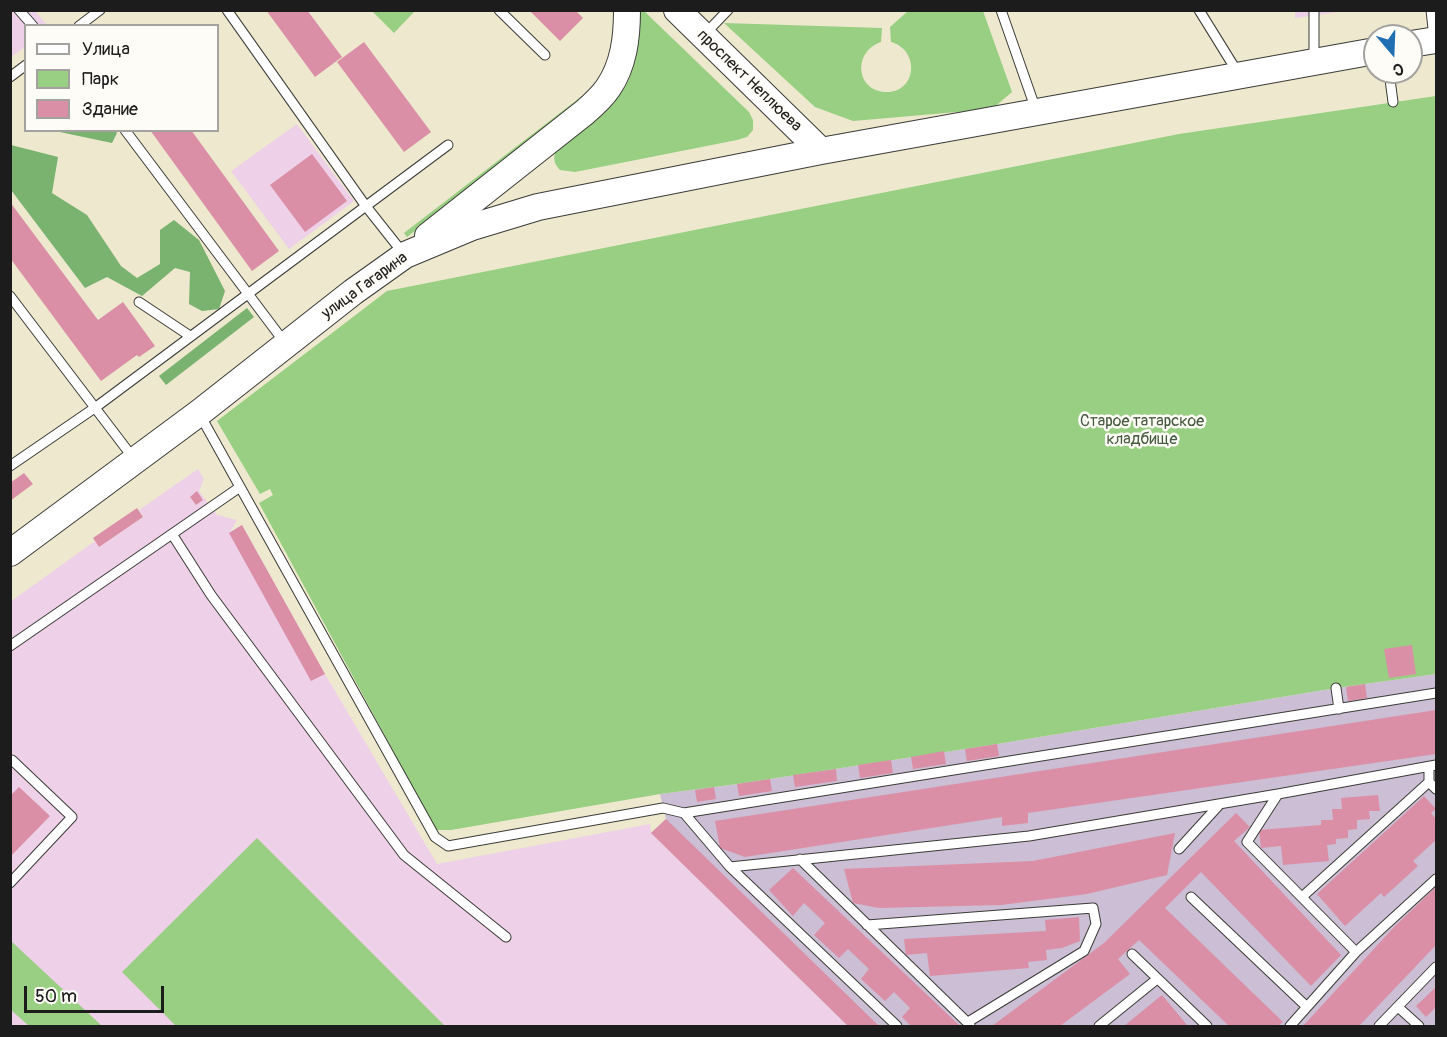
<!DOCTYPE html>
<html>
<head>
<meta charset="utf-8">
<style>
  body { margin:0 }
  #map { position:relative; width:1447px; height:1037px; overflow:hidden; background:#ede8ce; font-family:Pangolin,sans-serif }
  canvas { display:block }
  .frame { position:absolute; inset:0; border:12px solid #1c1c1c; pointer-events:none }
  .legend { position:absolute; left:24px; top:24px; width:195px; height:108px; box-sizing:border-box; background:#fdfcf7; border:2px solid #a3a29f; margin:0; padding:8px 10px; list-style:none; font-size:18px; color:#1c1c1c }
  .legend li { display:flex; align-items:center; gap:12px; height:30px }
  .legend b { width:30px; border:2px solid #a3a29f }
  .north { position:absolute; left:1363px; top:24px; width:60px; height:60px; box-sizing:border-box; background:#fdfcf7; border:2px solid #a3a29f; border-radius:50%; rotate:161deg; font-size:16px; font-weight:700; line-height:24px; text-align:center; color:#1c1c1c }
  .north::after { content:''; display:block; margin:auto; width:21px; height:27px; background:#1f6fb2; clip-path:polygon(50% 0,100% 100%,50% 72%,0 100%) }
  .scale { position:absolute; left:24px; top:986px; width:140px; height:27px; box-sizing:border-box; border:3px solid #1c1c1c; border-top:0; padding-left:8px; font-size:18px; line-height:21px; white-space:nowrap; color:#1c1c1c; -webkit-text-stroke:4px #fdfcf7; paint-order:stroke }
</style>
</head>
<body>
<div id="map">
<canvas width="1447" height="1037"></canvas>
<div class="frame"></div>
<ul class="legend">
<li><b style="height:8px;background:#fff"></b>Улица</li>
<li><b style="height:16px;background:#98cf82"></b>Парк</li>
<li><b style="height:16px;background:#da8fa6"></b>Здание</li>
</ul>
<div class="north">С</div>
<div class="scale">50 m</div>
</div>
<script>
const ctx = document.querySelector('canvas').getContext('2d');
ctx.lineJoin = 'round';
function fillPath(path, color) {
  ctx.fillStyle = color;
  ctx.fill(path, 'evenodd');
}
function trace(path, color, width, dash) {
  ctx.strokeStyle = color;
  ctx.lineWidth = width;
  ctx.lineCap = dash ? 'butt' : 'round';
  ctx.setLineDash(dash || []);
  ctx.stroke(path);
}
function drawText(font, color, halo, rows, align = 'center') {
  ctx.font = font + ' Pangolin,sans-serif';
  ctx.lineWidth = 5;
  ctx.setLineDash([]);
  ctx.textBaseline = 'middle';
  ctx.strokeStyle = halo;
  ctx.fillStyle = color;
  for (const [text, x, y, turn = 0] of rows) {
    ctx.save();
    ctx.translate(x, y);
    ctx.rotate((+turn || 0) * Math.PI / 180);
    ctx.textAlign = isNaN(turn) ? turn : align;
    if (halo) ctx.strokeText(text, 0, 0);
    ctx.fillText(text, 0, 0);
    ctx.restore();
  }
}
fillPath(new Path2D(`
  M 11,11 L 35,11 L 47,25 L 26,26 L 25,47 L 11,57 Z
  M 1295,11 L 1346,11 L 1295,18 Z
  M 297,124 L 354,201 L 289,249 L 231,171 Z
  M 198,469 L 204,479 L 199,491 L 217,515 L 237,520 L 230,532 L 242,525 L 325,674 L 437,864 L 650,824 L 651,833 L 848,1026 L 11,1026 L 10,602 L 95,541 L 99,547 L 143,517 L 139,510 Z`), '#eed0e8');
fillPath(new Path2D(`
  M 1436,674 L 1436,1026 L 848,1026 L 651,833 L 666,819 L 660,794 L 737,784 L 997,744 L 1336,688 Z`), '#ccbed4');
fillPath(new Path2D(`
  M 412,10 L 414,12 L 394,33 L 372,11 Z
  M 636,11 L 644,11 L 749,112 L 753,120 L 753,130 L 747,137 L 737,140 L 575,172 L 560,170 C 552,162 553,154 559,146 C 583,127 616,108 629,79 C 638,59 635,33 636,11 Z
  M 908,11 L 983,11 L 1012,92 L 992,109 L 853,121 L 815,107 L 724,23 L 882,28 L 881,42 C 852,52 856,92 887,92 C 917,92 920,50 891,42 L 890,27 Z
  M 582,96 L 585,101 L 407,237 L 404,233 Z
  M 1436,96 L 1436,674 L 1336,688 L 997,744 L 737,784 L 660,794 L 451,830 L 436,830 L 259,503 L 273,495 L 270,489 L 260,494 L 217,421 L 387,291 L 1179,134 Z
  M 257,838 L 445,1026 L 176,1026 L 122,972 Z
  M 11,941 L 102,1026 L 29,1026 L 11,1010 Z`), '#98cf82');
fillPath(new Path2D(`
  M 115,130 L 117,133 L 112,143 L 55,131 Z
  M 11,145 L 58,157 L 52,193 L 87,215 L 121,266 L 137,278 L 160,264 L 160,230 L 174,220 L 199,240 L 225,291 L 219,309 L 202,311 L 189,304 L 190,272 L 175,268 L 142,296 L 107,277 L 85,288 L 11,190 Z
  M 247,308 L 254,317 L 166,385 L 159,376 Z`), '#7ab270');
fillPath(new Path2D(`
  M 266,10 L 307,10 L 342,57 L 315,77 Z
  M 529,10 L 575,10 L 583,18 L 560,41 Z
  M 364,42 L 431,132 L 404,152 L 337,62 Z
  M 150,130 L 191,130 L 279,251 L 252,271 Z
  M 312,154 L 347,201 L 305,232 L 270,185 Z
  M 10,202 L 98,320 L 123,302 L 155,346 L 139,357 L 137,355 L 101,381 L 10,258 Z
  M 24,473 L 33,484 L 10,501 L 10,483 Z
  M 197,491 L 203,500 L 196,505 L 190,497 Z
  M 137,508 L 143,517 L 99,547 L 93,538 Z
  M 242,525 L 325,674 L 311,681 L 229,533 Z
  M 1412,645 L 1416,674 L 1389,678 L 1384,649 Z
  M 1365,684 L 1367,698 L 1348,701 L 1346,687 Z
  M 1436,710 L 1436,754 L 1028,813 L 1028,823 L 1002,826 L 1002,817 L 745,857 L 720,848 L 715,821 Z
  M 997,744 L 999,756 L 967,761 L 965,749 Z
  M 944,751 L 946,764 L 913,769 L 911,757 Z
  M 891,760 L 893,773 L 860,778 L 858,765 Z
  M 836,769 L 837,781 L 795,787 L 793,775 Z
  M 770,779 L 772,791 L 739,796 L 737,784 Z
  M 19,787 L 50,816 L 10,857 L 10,796 Z
  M 714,787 L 716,799 L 697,802 L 695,790 Z
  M 1378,795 L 1380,811 L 1369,811 L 1370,819 L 1357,820 L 1357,829 L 1348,830 L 1348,838 L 1336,839 L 1336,844 L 1327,845 L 1329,861 L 1283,865 L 1281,846 L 1261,848 L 1259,830 L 1321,825 L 1321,820 L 1333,820 L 1332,809 L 1342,809 L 1341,798 Z
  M 1424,796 L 1436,809 L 1431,813 L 1436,819 L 1436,840 L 1413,861 L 1418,866 L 1384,897 L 1381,893 L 1345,926 L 1317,894 Z
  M 1236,813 L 1250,827 L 1234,841 L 1341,955 L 1311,986 L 1201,872 L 1165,908 L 1283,1022 L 1278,1026 L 1229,1026 L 1139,940 L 1118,959 L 1130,974 L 1060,1026 L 992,1026 L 1104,943 Z
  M 666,819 L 879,1026 L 848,1026 L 651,833 Z
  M 1175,833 L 1167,875 L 1087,894 L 1001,905 L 879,908 L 853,903 L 844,869 L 1033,861 Z
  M 793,868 L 960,1026 L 911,1026 L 902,1017 L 910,1008 L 894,992 L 885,1001 L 861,979 L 869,969 L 848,949 L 839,958 L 814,935 L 825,923 L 804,903 L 793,916 L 769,890 Z
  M 1436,887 L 1436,945 L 1359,1026 L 1303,1026 L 1395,926 Z
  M 1079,917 L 1080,941 L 1062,948 L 1046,950 L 1047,960 L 1028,962 L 1029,968 L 930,976 L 927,953 L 906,955 L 904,939 L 1046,931 L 1045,920 Z
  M 1436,987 L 1436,1007 L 1426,1017 L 1416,1006 Z
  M 1162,995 L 1187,1025 L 1184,1026 L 1124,1026 Z`), '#da8fa6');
const lane = new Path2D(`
  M 19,10 L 33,26
  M 227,10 L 365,205 L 403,253
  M 499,10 L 545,55
  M 1001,10 L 1036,110
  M 1199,10 L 1238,73
  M 1431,10 L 1434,38
  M 79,26 L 100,10
  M 704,35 L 728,10
  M 1314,59 L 1314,10
  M 1389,72 L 1393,102
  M 10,77 L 26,65
  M 125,130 L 285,343
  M 10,296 L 134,459
  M 139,302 L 190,336
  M 200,415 L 435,837 L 448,846 L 663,808 L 684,813 L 1436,693
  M 10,466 L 96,407 L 448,145
  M 172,534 L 211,595 L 404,855 L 506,937
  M 10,646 L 240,487
  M 1336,688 L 1339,709
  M 10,761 L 12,760 L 72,817 L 10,883
  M 1429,767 L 1429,782 L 1436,789
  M 1278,794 L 1247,842 L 1356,952
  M 684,813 L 730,867 L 897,1026
  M 1179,849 L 1220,804
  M 800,859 L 970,1025
  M 730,867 L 1029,836 L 1278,794 L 1436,765
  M 1191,897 L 1307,1007
  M 1302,897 L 1429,782
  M 867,925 L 1093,908 L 1096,924 L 1084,951 L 968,1022
  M 1132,954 L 1207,1026
  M 1398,1007 L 1419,1026
  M 1099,1026 L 1157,979
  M 1290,1026 L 1356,952 L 1436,879
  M 1379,1026 L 1436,967`);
const secondary = new Path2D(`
  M 677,10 L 821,151
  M 1411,44 L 1436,40
  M 428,236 L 585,112 C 593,105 602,97 608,88 C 624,65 627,37 627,10
  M 10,553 L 199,413 L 353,292 L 405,255 L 472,227 L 538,207 L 821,151 L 1375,51`);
trace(lane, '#3b3b37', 11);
trace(secondary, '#3b3b37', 28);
trace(lane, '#fff', 9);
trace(secondary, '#fff', 26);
drawText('16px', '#1c1c1c', '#fdfcf7', [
  ["проспект Неплюева",749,81,44],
  ["улица Гагарина",365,286,-36]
]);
drawText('16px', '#475b40', '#fdfcf7', [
  ["Старое татарское",1142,422],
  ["кладбище",1142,440]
]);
</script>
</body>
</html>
